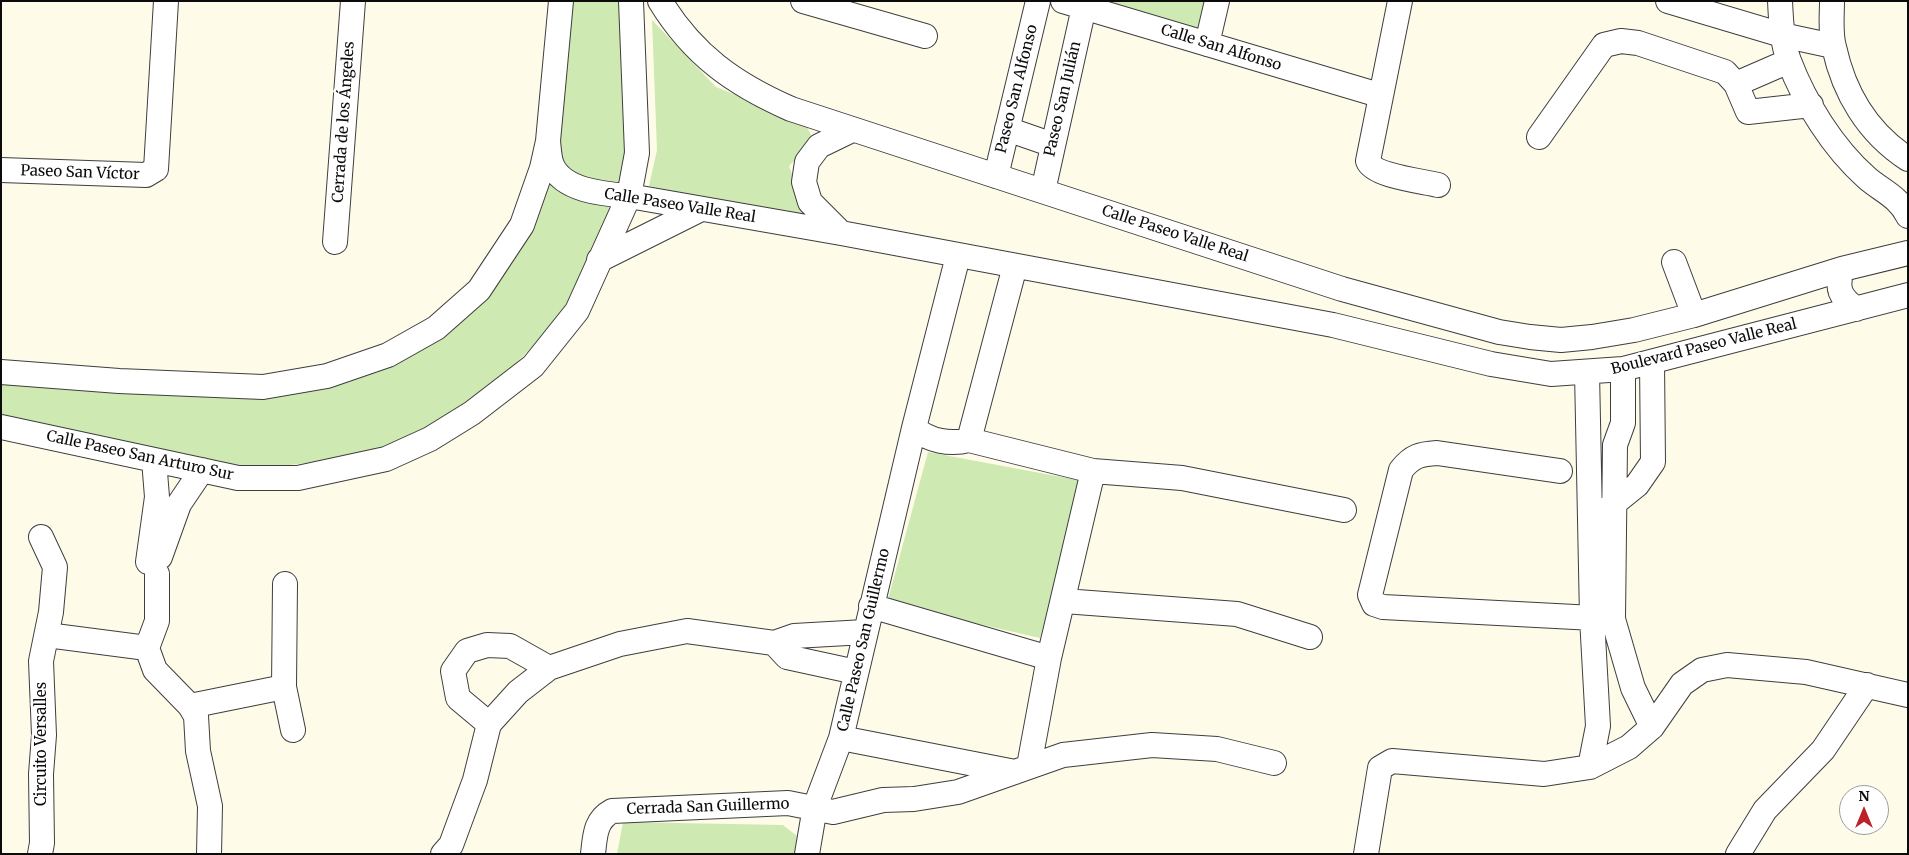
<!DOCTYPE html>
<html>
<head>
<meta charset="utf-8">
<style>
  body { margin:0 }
  #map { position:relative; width:1909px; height:855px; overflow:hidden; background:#fffbe9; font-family:Merriweather,serif }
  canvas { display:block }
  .frame { position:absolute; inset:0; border:2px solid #0b0b0b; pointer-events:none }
  .north { position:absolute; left:1839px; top:785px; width:50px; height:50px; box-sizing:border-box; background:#fff; border:1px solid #9d9d9d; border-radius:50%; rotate:0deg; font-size:14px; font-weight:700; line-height:20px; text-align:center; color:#0b0b0b }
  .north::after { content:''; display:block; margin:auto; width:18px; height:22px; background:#bd2129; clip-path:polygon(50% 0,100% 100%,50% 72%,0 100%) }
</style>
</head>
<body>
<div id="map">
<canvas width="1909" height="855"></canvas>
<div class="frame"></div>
<div class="north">N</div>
</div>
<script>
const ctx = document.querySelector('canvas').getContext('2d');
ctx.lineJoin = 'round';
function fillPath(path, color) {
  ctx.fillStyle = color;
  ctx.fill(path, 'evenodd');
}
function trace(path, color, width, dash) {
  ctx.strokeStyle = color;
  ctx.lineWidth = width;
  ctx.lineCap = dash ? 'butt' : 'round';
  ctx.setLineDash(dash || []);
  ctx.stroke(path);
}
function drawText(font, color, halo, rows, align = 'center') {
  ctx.font = font + ' Merriweather,serif';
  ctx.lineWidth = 5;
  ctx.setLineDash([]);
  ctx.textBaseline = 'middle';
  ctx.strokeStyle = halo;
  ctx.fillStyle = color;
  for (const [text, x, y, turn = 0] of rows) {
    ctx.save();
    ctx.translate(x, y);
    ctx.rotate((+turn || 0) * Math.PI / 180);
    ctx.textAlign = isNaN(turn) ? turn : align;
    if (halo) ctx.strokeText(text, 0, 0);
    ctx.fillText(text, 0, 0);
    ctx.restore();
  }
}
fillPath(new Path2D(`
  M 571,1 L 627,1 L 630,157 L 619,208 L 571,308 L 469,410 L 379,454 L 241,471 L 1,420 L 1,375 L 327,382 L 470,307 L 559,158 Z
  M 1090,1 L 1211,1 L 1205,30 Z
  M 652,20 L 716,87 L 805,123 L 814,141 L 789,166 L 810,223 L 649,186 L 657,150 Z
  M 928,452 L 1083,481 L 1040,638 L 887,603 Z
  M 623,822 L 783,825 L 797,836 L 794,854 L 617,854 Z`), '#cfe9b3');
const minor = new Path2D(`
  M 660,1 C 693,55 734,84 791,109 L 1342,289 L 1499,332 L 1530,337 L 1561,340 L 1592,337 L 1634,330 L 1694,315 L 1842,269 L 1908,253
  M 803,1 L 925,36
  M 1063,1 L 1379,95
  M 1400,1 L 1368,161 C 1374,176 1422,181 1438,185
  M 1668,1 L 1782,35 L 1833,46
  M 1780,1 C 1781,22 1782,42 1789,61 C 1805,103 1833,148 1867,178 C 1882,191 1899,197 1908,216
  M 1832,1 C 1832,16 1830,33 1834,47 C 1844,93 1868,133 1908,159
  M 1207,44 L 1217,1
  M 1736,84 L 1789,61
  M 1007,129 L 1053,145
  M 1539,137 L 1604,45 L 1621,41 L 1638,43 L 1725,72 L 1736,84 L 1748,112 L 1811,105
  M 548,141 C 549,149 549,158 552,165 C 563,191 604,194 629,196 L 841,233 L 1333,325 L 1491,364 L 1551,374 L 1623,369 L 1908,295
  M 1,170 L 146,175 L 156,169 L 166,1
  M 996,176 L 1038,1
  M 1043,191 L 1084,7
  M 841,233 L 810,202 L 804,182 L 807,162 L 819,146 L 852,130
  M 335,242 L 353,1
  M 599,260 L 701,209
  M 1674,262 L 1694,315
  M 1842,269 C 1836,289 1840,297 1856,309
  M 1623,369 L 1623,423 L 1615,445 L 1613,619 L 1633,688 L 1652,727
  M 1,372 L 119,381 L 263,387 L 327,376 L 388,355 L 436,328 L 479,290 L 522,225 L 542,168 L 548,141 L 561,1
  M 1587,372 L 1592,618 L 1598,726 L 1590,767
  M 1,427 L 238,478 L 298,478 L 386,459 L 430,439 L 472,413 L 533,366 L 577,311 L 629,196 L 637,153 L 631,1
  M 914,428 C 929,441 950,445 969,440 L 1093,471 L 1182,478 L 1344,510
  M 969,440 L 1015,266
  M 1560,471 L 1437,453 C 1420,454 1412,456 1401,470 L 1370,595 L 1374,604 L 1383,607 L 1613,619
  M 1606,510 L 1637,485 L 1653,462 L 1652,362
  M 160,557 L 179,504 L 202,470
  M 148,562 L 157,497 L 154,460
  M 157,574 L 157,621 L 147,648 L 155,670 L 190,706 L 196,716 L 198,751 L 210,806 L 209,854
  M 285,584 L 284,687 L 293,730
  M 1064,601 L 1237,614 L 1310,637
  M 871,606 L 1049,658
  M 47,635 L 147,648
  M 774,643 L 787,657 L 856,672
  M 190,706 L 284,687
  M 489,724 L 458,698 L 453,671 L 467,651 L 487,645 L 510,646 L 549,668
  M 841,738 L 1015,772
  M 1029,766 L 1049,658 L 1093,471
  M 40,854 L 42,843 L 41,774 L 44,735 L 41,661 L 51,612 L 55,567 L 41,537
  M 443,854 L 451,845 L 475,780 L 489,724 L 518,692 L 549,668 L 620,644 L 687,631 L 774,643 L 794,636 L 865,632
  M 593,854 C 595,836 595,820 612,811 L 788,803 L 833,812 L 883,800 L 914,799 L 958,792 L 1063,755 L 1152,745 L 1217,749 L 1274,763
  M 807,854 L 815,807 L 841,738 L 914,428 L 958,256
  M 1366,854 L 1380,768 L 1392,761 L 1544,774 L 1590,767 L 1629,747 L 1652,727 L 1682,684 L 1702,670 L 1727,665 L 1806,672 L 1908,695
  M 1738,854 L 1765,810 L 1823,750 L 1867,685`);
trace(minor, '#3e3e3e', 26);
trace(minor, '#fff', 24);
drawText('15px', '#0b0b0b', '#fff', [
  ["Calle San Alfonso",1221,48,17],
  ["Paseo San Alfonso",1017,89,-76],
  ["Paseo San Julián",1063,99,-77],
  ["Cerrada de los Ángeles",344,122,-86],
  ["Paseo San Víctor",80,173,2],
  ["Calle Paseo Valle Real",680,206,9],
  ["Calle Paseo Valle Real",1175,234,18],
  ["Boulevard Paseo Valle Real",1704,347,-14],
  ["Calle Paseo San Arturo Sur",140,456,12],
  ["Calle Paseo San Guillermo",864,640,-77],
  ["Circuito Versalles",42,744,-90],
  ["Cerrada San Guillermo",708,807,-2]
]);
</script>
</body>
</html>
